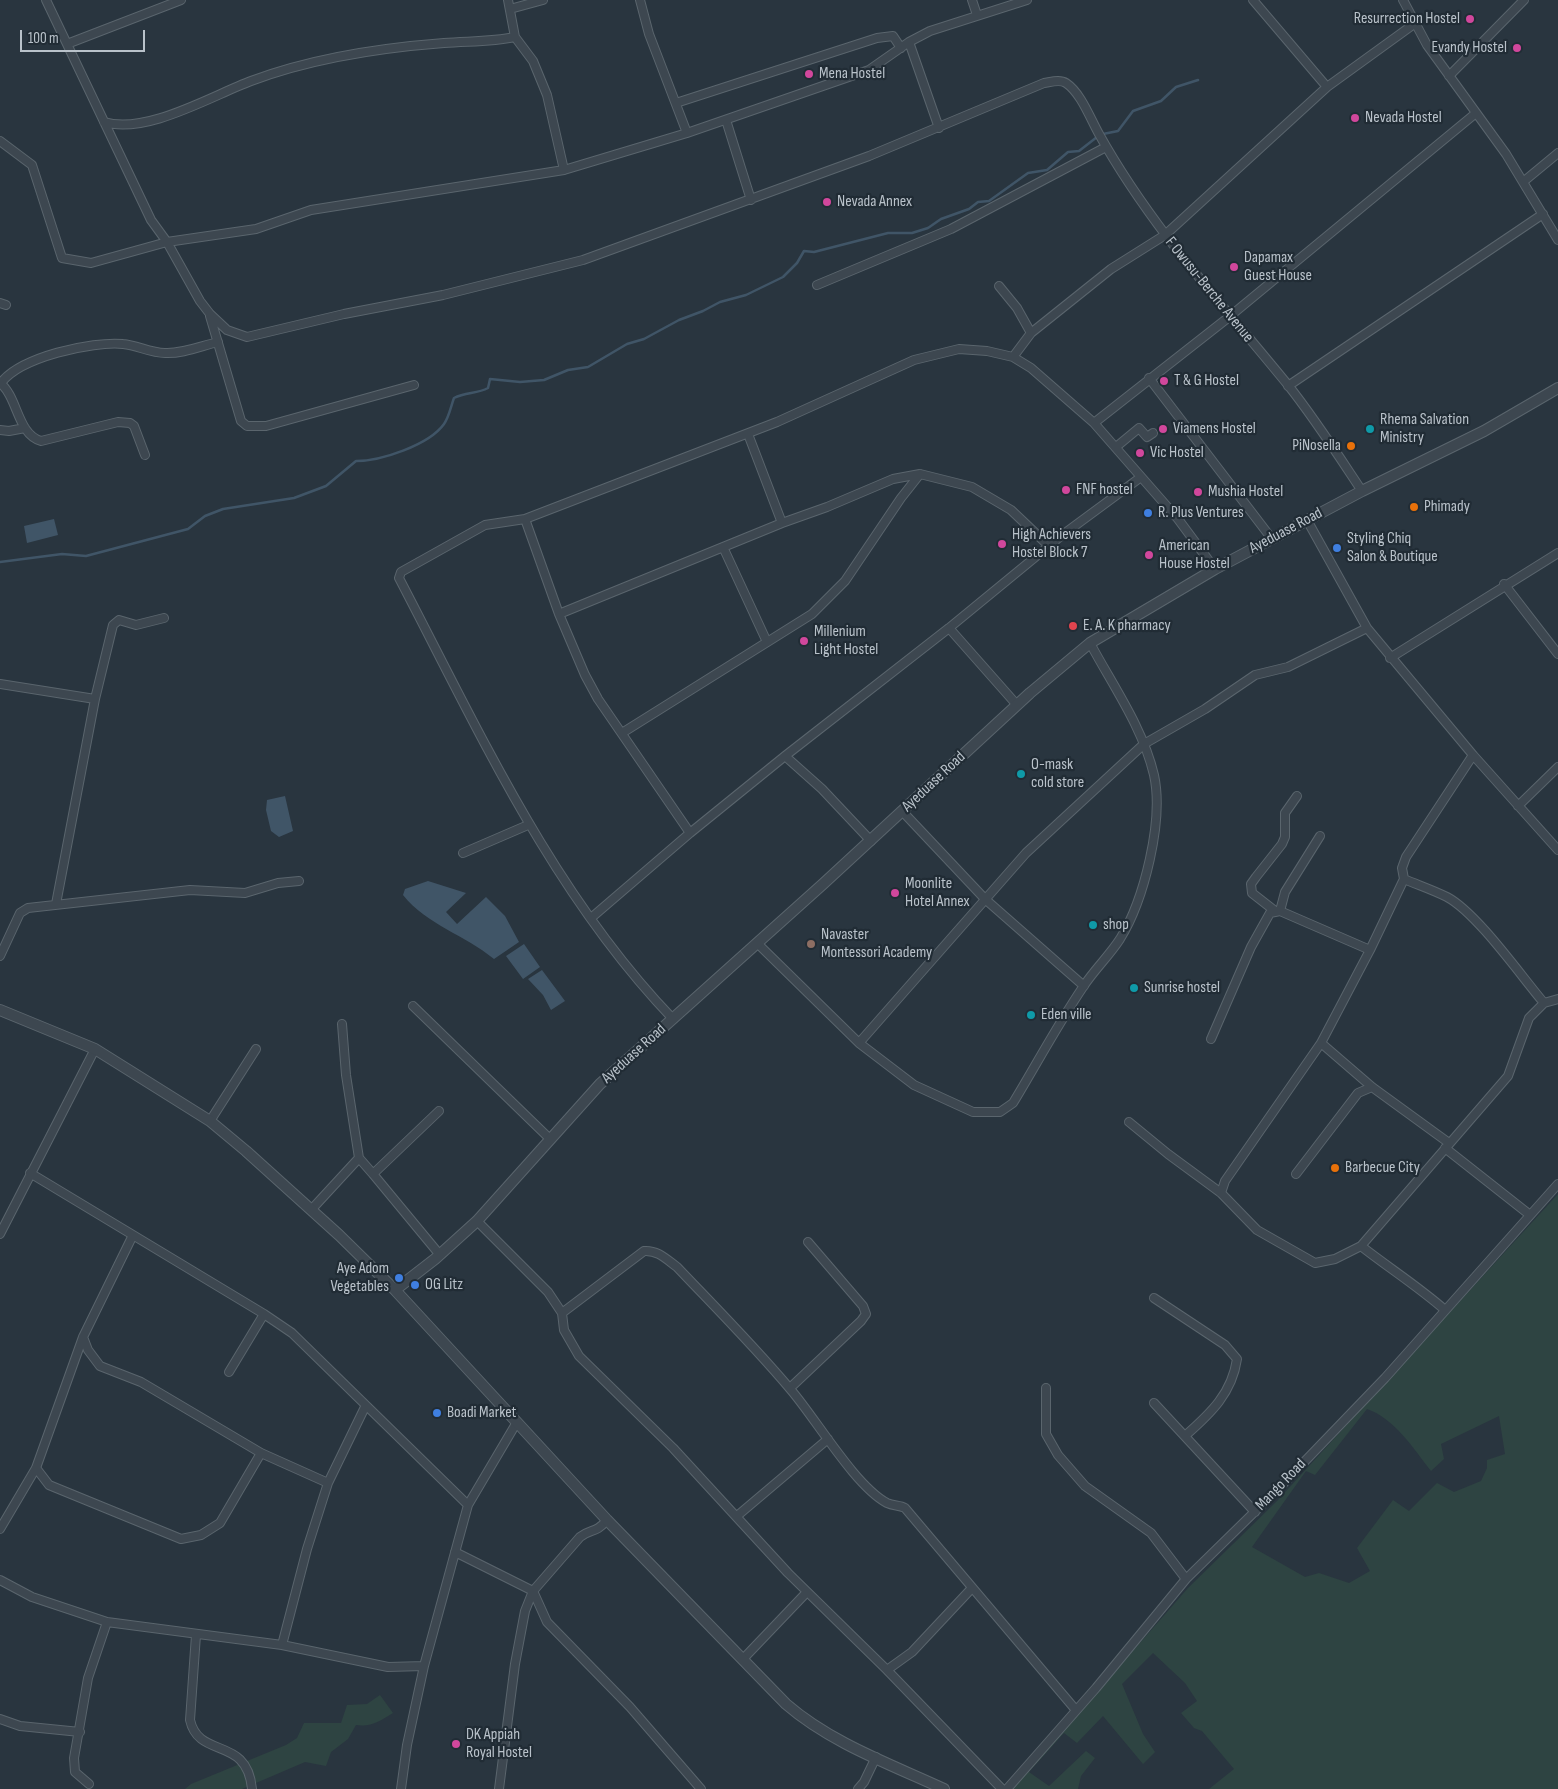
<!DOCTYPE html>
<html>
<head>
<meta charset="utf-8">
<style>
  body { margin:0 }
  #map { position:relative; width:1558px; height:1789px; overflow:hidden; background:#29353f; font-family:"Sofia Sans Condensed",sans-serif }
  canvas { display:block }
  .scale { position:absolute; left:20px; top:30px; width:125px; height:22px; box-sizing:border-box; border:2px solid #b9c2ca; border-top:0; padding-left:6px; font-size:15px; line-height:18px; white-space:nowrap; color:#b9c2ca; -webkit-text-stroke:4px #212c35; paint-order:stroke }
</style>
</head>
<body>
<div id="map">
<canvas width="1558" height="1789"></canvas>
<div class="scale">100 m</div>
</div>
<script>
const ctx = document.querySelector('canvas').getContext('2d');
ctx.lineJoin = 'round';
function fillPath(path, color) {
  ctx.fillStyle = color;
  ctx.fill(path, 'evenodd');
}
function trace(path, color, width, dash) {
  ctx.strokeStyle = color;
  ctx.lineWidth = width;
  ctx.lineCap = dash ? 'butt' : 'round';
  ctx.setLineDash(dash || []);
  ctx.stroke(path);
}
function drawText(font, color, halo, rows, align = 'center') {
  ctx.font = font + ' "Sofia Sans Condensed",sans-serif';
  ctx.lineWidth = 4.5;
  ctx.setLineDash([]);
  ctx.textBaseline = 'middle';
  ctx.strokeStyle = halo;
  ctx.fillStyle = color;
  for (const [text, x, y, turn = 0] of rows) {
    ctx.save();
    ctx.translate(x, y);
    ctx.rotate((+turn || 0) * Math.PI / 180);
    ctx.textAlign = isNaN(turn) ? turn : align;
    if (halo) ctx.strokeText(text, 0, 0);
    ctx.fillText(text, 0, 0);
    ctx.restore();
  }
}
fillPath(new Path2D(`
  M 1558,1194 L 1558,1789 L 1209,1789 L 1234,1769 L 1202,1731 L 1194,1728 L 1181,1713 L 1197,1701 L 1185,1683 L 1153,1653 L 1122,1684 L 1143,1734 L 1155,1752 L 1143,1764 L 1103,1716 L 1077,1743 L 1064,1733 L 1029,1772 L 1049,1786 L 1086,1751 L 1095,1758 L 1081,1776 L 1078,1789 L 1012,1789 L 1188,1588 L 1277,1501 ZM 1367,1409 C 1394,1418 1414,1449 1431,1471 L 1444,1459 L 1441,1444 L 1499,1416 L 1505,1454 L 1487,1460 L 1487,1468 L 1481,1481 L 1454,1492 L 1437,1483 L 1409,1511 L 1393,1500 L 1357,1548 L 1370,1571 L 1349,1583 L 1319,1573 L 1305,1577 L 1252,1547 L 1306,1471 L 1315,1475 Z
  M 380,1695 L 393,1713 C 380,1721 372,1727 356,1725 L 348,1739 L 331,1752 L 326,1766 L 305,1762 L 242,1789 L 185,1789 L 191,1784 L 286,1745 L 297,1738 L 304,1723 L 341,1723 L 347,1705 L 367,1704 Z`), '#2e4442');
fillPath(new Path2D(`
  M 54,519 L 58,535 L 27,543 L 24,526 Z
  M 285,796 L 293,831 L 279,837 L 271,831 L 266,810 L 267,800 Z
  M 428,881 L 466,893 L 446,912 L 457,924 L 486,897 L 505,916 L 519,942 L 494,959 C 465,935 427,925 403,895 L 405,889 Z
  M 524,944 L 540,967 L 523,979 L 506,956 Z
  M 542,970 L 565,1001 L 551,1010 L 543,995 L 528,979 Z`), '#405567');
trace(new Path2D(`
  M 1103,134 L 1118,131 L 1133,111 L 1161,101 L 1176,87 L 1198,80
  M 0,562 L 62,554 L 86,556 L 188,529 L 205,516 L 223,509 L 294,498 L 326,486 L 356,461 C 381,461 429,445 444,424 C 449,417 451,406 454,398 C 466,392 477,394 488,388 L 490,379 L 520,382 L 544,380 L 568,370 L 588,367 L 627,344 L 644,339 L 679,320 L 703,311 L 720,302 L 746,295 L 783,277 L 797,263 L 804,251 L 814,252 L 888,233 L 912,233 L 928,228 L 941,219 L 969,209 L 978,202 L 989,201 L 1028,173 L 1047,170 L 1068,152 L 1079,151 L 1097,137`), '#405567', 2.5);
const minor = new Path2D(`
  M 46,0 L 151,220 L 167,242 L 200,301 L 210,314 L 227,330 L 247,337 L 344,314 L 443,295 L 583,260 L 869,156 L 1044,83 C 1051,82 1060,79 1066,83 C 1081,93 1090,118 1099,134 C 1150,226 1222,304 1288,385 C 1315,419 1338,455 1362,491
  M 508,0 L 515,37 L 533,61 L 547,95 L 564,170
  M 640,0 L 649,34 L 687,133
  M 972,0 L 977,15
  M 1253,0 L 1327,87
  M 1403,0 L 1427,45 L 1506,154 L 1558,240
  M 510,9 L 543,0
  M 909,42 L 939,128
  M 67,44 L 181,0
  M 1449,76 L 1524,0
  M 676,103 L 877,38 L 893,36 L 901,48
  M 726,120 L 751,200
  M 104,122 C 146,135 211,96 251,81 C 312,58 379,48 444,43 C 468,41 491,42 515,37
  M 0,141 L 32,165 L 62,258 L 91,263 L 167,242 L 256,229 L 311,210 L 564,170 L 687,133 L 869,70 L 909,42 L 930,31 L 1027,0
  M 1523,182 L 1558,153
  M 817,285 L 951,229 L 1106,147
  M 999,286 L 1017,308 L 1031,333
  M 0,303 L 6,305
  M 210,316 L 241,421 L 247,426 L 266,426 L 414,385
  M 1013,357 L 1031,333 L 1111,269 L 1165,235 L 1327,87 L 1414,24
  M 1149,378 L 1272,539
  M 0,383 C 18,397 17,434 41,441 L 118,422 L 130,423 L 134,426 L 145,455
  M 1,383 C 20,357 92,341 123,344 C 137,345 150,353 165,353 C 182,354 201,346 218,342
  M 1288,386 L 1543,214
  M 1094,423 L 1229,317 L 1476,113
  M 0,430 L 9,431 L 25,428
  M 748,434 L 782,523
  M 1116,447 L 1139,428 L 1147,437 L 1153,433
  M 525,519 L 559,614 L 585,675 L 598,699 L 690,833
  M 1307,520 L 1367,628 L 1473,755 L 1558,850
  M 723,547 L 767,642
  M 1504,584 L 1558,654
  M 559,614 L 782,523 L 827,507 L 893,479 L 920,474 L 972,487 L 1011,510 L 1049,546
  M 949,628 L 1017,705
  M 1390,658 L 1558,553
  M 0,684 L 95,699
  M 622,733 L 812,614 L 845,581 L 901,498 L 920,474
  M 785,756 L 822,789 L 871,841
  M 1518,806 L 1558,767
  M 902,811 L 985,899 L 1084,986
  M 463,853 L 528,825
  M 1404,879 C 1418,885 1433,890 1447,897 C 1477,913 1521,976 1544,1003
  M 56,904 L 95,699 L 113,625 L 119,620 L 136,625 L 164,618
  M 1275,911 L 1252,893 L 1251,884 L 1256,877 L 1282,844 L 1285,837 L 1285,813 L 1297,796
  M 1280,911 L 1285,892 L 1320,836
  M 591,918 L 690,833 L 785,756 L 949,628 L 1061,536 L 1141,477
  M 757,943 L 859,1043 L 914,1085 L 973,1112 L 1000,1112 L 1013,1103 C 1036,1065 1058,1024 1083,987 C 1094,970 1109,956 1120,939 C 1144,900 1164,821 1154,775 C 1143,728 1113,686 1090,643
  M 0,956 L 20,913 L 28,908 L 190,890 L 245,893 L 278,883 L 299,881
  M 413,1006 L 549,1138
  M 673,1019 C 552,893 479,731 399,578 L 401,572 L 485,525 L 525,519 L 777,422 L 914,360 L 959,349 L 987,351 L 1013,357 L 1031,368 L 1094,423 L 1178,519 L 1215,569
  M 1211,1039 L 1251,947 L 1270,913 L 1280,911 L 1370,950
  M 859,1043 L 1026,853 L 1144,744 L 1205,709 L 1255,675 L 1288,667 L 1367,628
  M 1321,1043 L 1372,1087 L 1449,1143
  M 210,1121 L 256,1049
  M 1129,1122 L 1168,1154 L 1221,1193 L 1257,1230 L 1315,1263 L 1335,1259 L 1361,1246 L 1508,1076 L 1529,1018 L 1544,1003 L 1558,999
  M 1445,1148 L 1530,1215
  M 359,1158 L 373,1174 L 439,1111
  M 30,1173 L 264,1314 L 292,1333 L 468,1505
  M 373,1174 L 440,1255
  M 1296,1174 L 1358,1093 L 1372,1087
  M 1221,1193 L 1225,1181 L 1321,1043 L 1370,950 L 1404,879 L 1402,868 L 1406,857 L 1473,755
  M 311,1210 L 359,1158 L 346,1075 L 342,1024
  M 477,1221 L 548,1292 L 562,1313 L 564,1330 L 579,1356 L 673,1448 L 788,1573 L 887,1670 L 1002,1789
  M 0,1234 L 95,1049
  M 1361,1246 C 1389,1268 1419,1287 1445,1310
  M 1154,1298 L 1225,1345 L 1237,1359 C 1232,1393 1211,1413 1186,1435
  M 562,1313 L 644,1251 C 658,1250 666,1259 677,1267 C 715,1307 755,1347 791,1390 C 816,1419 855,1486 887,1503 C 893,1506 900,1505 905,1508 L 1075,1709
  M 83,1337 L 88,1350 L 100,1366 L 141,1382 L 261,1453 L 328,1483
  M 229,1372 L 264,1314
  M 790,1388 L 861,1321 L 866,1314 L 863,1306 L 808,1242
  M 1046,1388 L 1046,1434 L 1058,1455 L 1085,1486 L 1151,1533 L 1186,1579
  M 1154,1403 L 1255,1512
  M 36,1468 L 49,1485 L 181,1539 L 201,1535 L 220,1523 L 261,1453
  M 737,1516 L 828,1439
  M 0,1529 L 36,1468 L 83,1337 L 133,1235
  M 455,1552 L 533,1591 L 547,1622 L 630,1707 L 701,1789
  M 0,1580 L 32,1597 L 107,1622 L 282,1645 L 388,1667 L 424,1666
  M 196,1635 L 190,1720 C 199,1760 247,1735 252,1789
  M 282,1645 L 307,1549 L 328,1483 L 365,1407
  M 743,1659 L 807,1592
  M 887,1670 L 912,1652 L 972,1588
  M 0,1719 L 20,1726 L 80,1732
  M 89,1784 L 75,1772 L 74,1758 L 88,1678 L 107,1622
  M 401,1789 L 407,1745 L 424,1666 L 468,1505 L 517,1422
  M 499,1789 L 515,1664 L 525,1611 L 533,1591 L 580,1537 C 592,1528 595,1534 607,1520
  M 858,1789 L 864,1782 L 876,1757
  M 1007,1789 L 1096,1688 L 1186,1579 L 1281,1486 L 1385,1378 L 1558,1184`);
const tertiary = new Path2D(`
  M 0,1010 L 95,1049 L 210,1121 L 246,1151 L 339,1235 L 395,1290 L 607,1520 L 786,1704 C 831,1743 890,1764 944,1789
  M 395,1290 L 435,1259 L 477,1221 L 600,1084 L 823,884 L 1030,693 L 1090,643 L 1215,569 L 1362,491 L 1484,431 L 1558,388`);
trace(minor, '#5a656d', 10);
trace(tertiary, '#5a656d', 12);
trace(minor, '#3d4750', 8);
trace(tertiary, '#3d4750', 10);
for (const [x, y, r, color] of [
  [1470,19,5,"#d1479c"],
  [1517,48,5,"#d1479c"],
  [809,74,5,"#d1479c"],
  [1355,118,5,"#d1479c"],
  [827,202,5,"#d1479c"],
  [1234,267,5,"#d1479c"],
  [1164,381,5,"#d1479c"],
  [1163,429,5,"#d1479c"],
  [1370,429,5,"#0f9aa8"],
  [1351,446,5,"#e8710a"],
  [1140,453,5,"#d1479c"],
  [1066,490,5,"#d1479c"],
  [1198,492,5,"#d1479c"],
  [1414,507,5,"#e8710a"],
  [1148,513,5,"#3f7fe0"],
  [1002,544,5,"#d1479c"],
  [1337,548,5,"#3f7fe0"],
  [1149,555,5,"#d1479c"],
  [1073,626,5,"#e0444e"],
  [804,641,5,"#d1479c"],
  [1021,774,5,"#0f9aa8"],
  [895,893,5,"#d1479c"],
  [1093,925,5,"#0f9aa8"],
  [811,944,5,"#8d6e63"],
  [1134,988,5,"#0f9aa8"],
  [1031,1015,5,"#0f9aa8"],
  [1335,1168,5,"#e8710a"],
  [399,1278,5,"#3f7fe0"],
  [415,1285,5,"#3f7fe0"],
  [437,1413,5,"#3f7fe0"],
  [456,1744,5,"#d1479c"]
]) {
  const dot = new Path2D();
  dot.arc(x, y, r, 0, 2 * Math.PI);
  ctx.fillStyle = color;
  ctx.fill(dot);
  trace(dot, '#212c35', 2);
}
drawText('16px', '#b9c2ca', '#212c35', [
  ["Resurrection Hostel",1460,19,"right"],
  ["Evandy Hostel",1507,48,"right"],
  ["Mena Hostel",819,74],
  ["Nevada Hostel",1365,118],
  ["Nevada Annex",837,202],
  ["Dapamax",1244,258],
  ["Guest House",1244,276],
  ["T & G Hostel",1174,381],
  ["Rhema Salvation",1380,420],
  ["Ministry",1380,438],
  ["Viamens Hostel",1173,429],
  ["PiNosella",1341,446,"right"],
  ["Vic Hostel",1150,453],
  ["FNF hostel",1076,490],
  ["Mushia Hostel",1208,492],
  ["Phimady",1424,507],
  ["R. Plus Ventures",1158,513],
  ["High Achievers",1012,535],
  ["Hostel Block 7",1012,553],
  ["Styling Chiq",1347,539],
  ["Salon & Boutique",1347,557],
  ["American",1159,546],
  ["House Hostel",1159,564],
  ["E. A. K pharmacy",1083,626],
  ["Millenium",814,632],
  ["Light Hostel",814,650],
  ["O-mask",1031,765],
  ["cold store",1031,783],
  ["Moonlite",905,884],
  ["Hotel Annex",905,902],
  ["shop",1103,925],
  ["Navaster",821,935],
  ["Montessori Academy",821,953],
  ["Sunrise hostel",1144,988],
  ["Eden ville",1041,1015],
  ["Barbecue City",1345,1168],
  ["Aye Adom",389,1269,"right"],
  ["Vegetables",389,1287,"right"],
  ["OG Litz",425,1285],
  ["Boadi Market",447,1413],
  ["DK Appiah",466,1735],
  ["Royal Hostel",466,1753]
], 'left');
drawText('16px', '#b9c2ca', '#212c35', [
  ["F Owusu-Berche Avenue",1209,290,51],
  ["Ayeduase Road",1286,531,-28],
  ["Ayeduase Road",934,782,-43],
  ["Ayeduase Road",634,1054,-42],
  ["Mango Road",1281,1485,-46]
]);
</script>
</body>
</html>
